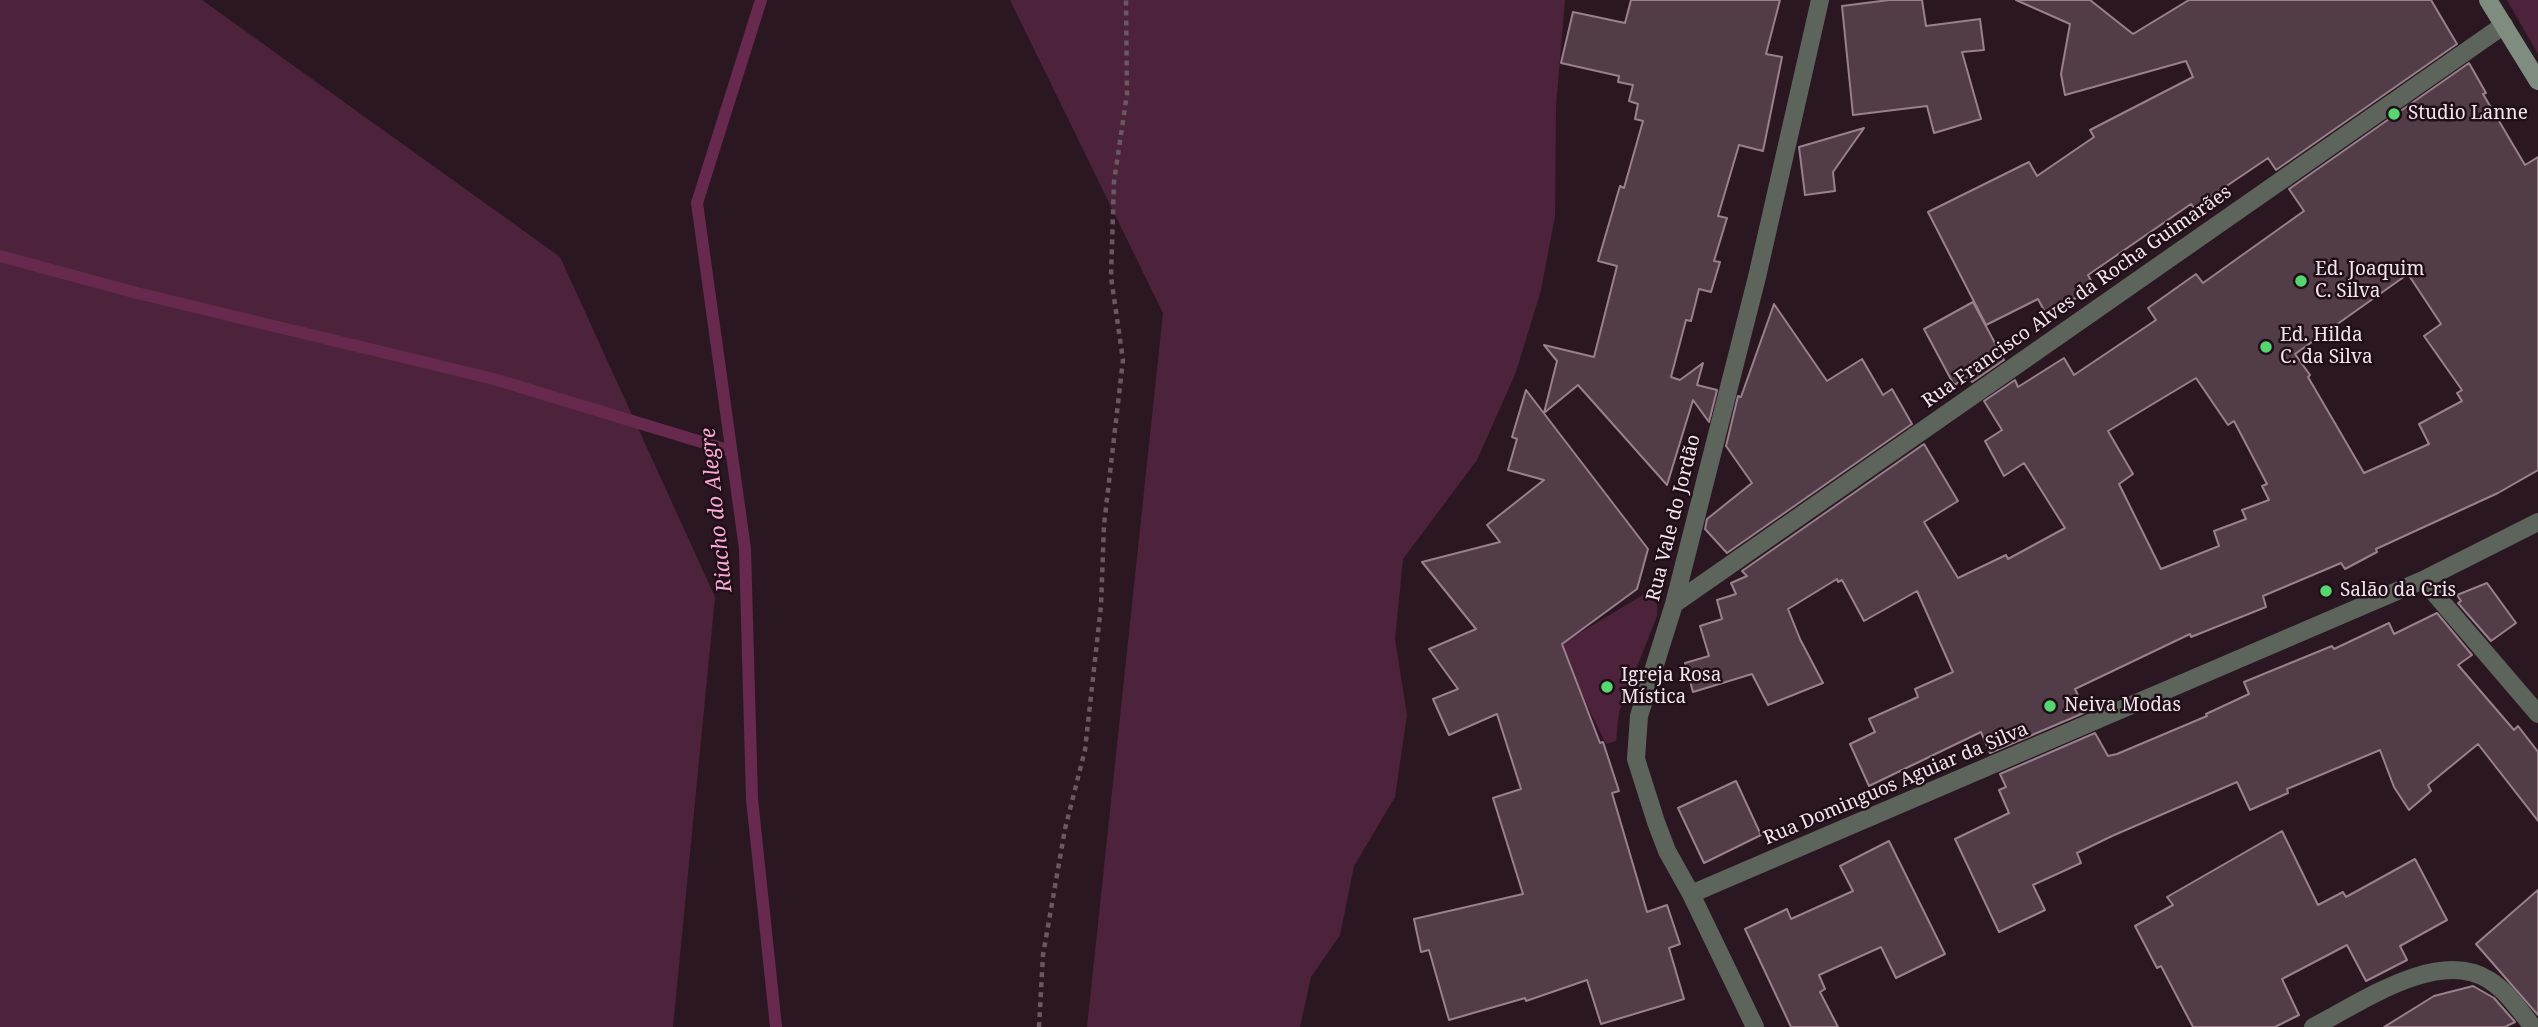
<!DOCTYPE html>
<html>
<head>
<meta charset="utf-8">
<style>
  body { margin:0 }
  canvas { display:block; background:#2a1721 }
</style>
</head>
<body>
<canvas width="2538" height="1027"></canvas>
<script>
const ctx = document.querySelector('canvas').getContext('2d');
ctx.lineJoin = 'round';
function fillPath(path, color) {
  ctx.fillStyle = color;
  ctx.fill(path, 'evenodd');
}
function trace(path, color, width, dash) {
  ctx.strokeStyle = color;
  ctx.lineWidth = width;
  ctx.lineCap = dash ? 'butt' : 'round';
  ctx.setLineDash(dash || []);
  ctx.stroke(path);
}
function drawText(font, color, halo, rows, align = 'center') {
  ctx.font = font + ' "Noto Serif",serif';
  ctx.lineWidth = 5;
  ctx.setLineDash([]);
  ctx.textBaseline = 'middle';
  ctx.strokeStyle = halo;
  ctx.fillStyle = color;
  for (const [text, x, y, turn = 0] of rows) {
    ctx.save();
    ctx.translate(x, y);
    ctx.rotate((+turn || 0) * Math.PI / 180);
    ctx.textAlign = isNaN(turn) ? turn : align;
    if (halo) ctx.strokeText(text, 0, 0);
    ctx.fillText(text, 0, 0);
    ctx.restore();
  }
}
fillPath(new Path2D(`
  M 0,0 L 202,0 L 560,257 L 715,597 L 673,1027 L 0,1027 Z
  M 1010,0 L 1565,0 L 1556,106 L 1555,216 L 1541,290 L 1516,372 L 1477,460 L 1403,559 L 1395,639 L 1407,715 L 1395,797 L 1354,866 L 1340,935 L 1311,977 L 1300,1027 L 1087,1027 L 1163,313 Z
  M 2507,0 L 2538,0 L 2538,54 Z
  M 1658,586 L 1657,616 L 1619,712 L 1616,741 L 1606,744 L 1558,646 Z`), '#4d233b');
trace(new Path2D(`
  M 761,0 L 697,203 L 745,549 L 752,799 L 776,1027
  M 0,256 L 137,293 L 494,379 L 731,451`), '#67294d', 12);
const building = new Path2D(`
  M 1631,0 L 1780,0 L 1766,54 L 1782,57 L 1763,151 L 1739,145 L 1718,216 L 1727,218 L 1714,261 L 1720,262 L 1711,292 L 1699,289 L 1691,321 L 1686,320 L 1671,377 L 1680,380 L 1703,363 L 1697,385 L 1717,390 L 1709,422 L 1693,400 L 1667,485 L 1578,385 L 1544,413 L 1557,361 L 1544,345 L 1594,357 L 1617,266 L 1598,261 L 1620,186 L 1624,188 L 1643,121 L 1635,119 L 1638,104 L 1629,101 L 1633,85 L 1618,82 L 1619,76 L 1561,63 L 1573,12 L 1625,23 Z
  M 1889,0 L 1922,0 L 1926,26 L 1980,19 L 1984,50 L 1962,52 L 1981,119 L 1934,133 L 1927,106 L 1853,115 L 1842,6 Z
  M 2016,0 L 2090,0 L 2133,34 L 2189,0 L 2431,0 L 2457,44 L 2276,170 L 2268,158 L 2194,208 L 2191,204 L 2088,275 L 2095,288 L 2046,314 L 2038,299 L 1986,325 L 1928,212 L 2029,162 L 2037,176 L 2094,137 L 2090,130 L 2193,77 L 2186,61 L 2065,95 L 2061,74 L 2070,24 Z
  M 2469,63 L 2486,93 L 2483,94 L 2525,165 L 2538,157 L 2538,470 L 2498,493 L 2376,549 L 2377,552 L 2345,569 L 2341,563 L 2263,596 L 2266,607 L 2191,637 L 2190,634 L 2075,689 L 2086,712 L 1990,753 L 1981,732 L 1869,786 L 1850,744 L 1875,732 L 1869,719 L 1918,697 L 1915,689 L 1953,672 L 1917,591 L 1864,621 L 1842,580 L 1838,582 L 1837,579 L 1788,609 L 1800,639 L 1823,683 L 1768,705 L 1752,674 L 1693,692 L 1685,663 L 1709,656 L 1700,626 L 1722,619 L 1717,600 L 1736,594 L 1731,583 L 1747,576 L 1742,571 L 1924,444 L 1958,501 L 1924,522 L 1958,578 L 2006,555 L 2008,559 L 2065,528 L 2024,463 L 2004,476 L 1985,441 L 2002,430 L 1984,401 L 2015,380 L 2018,387 L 2064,358 L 2074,375 L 2156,320 L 2148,308 L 2196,274 L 2203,283 L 2304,211 L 2289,189 ZM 2408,274 L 2441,324 L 2424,336 L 2462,390 L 2457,393 L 2462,401 L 2419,424 L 2429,444 L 2364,473 L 2308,377 L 2310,375 L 2295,354 ZM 2196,378 L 2228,425 L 2234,421 L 2267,484 L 2262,486 L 2269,500 L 2242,510 L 2246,519 L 2214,531 L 2219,546 L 2161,569 L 2119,484 L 2133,474 L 2108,431 Z
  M 1864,128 L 1833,172 L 1835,191 L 1805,195 L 1799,147 Z
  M 1973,302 L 2004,360 L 1972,382 L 1969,377 L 1954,385 L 1924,329 Z
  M 1774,304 L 1827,381 L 1862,359 L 1883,395 L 1892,389 L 1912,424 L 1727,553 L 1705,529 L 1707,519 L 1752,483 L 1726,446 L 1738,396 L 1741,397 Z
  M 1526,390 L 1648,549 L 1637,589 L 1562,644 L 1600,743 L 1603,742 L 1619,791 L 1612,793 L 1647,912 L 1667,905 L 1680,944 L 1669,948 L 1684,999 L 1601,1024 L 1587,980 L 1526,1001 L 1525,998 L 1449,1020 L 1429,950 L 1421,952 L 1414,919 L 1523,894 L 1493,798 L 1521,789 L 1497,714 L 1449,735 L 1433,699 L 1458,689 L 1429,649 L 1476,629 L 1422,562 L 1500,542 L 1487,525 L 1544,480 L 1508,470 L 1517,439 L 1512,437 Z
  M 2487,583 L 2516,623 L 2491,641 L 2458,603 L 2461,601 L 2457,595 Z
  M 2437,613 L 2472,655 L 2458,665 L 2514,730 L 2518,726 L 2538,752 L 2538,821 L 2478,744 L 2428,785 L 2431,791 L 2409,810 L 2394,787 L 2380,750 L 2287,789 L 2288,793 L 2250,810 L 2237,782 L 2112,836 L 2077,853 L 2081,863 L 2033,885 L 2045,910 L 1999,932 L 1955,839 L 2009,813 L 1999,790 L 2006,787 L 2000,774 L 2095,733 L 2108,756 L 2117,754 L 2207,716 L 2206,714 L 2249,694 L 2244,682 L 2332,646 L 2334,649 L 2389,623 L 2394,634 Z
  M 1736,781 L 1761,835 L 1704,863 L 1678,808 Z
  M 2282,831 L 2318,905 L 2343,892 L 2346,897 L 2415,859 L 2447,920 L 2400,946 L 2407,960 L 2366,981 L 2347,945 L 2282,979 L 2299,1015 L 2275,1027 L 2193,1027 L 2161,966 L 2157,968 L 2135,926 L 2173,905 L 2167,897 Z
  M 1889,841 L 1945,954 L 1896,978 L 1881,947 L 1819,975 L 1825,989 L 1820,992 L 1838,1027 L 1791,1027 L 1745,929 L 1787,909 L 1791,919 L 1853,891 L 1840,866 Z
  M 2538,890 L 2538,1015 L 2476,944 Z
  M 2473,986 L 2494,998 L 2515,1022 L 2505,1027 L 2384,1027 L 2434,996 Z`);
fillPath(building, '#523c47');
trace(building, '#99808c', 2);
trace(new Path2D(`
  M 1039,1027 L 1043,955 L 1065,829 L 1085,750 L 1101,606 L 1104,525 L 1123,360 L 1111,277 L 1114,182 L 1127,94 L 1126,0`), '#695861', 4.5, [5, 5]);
trace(new Path2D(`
  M 2423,580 L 2538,714
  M 1674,604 L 2504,25
  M 1691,894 L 2423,580 L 2538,522
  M 1755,1027 L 1691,894 L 1667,851 L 1656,822 L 1636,759 L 1639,716 L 1674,604 L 1757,277 L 1820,0
  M 2313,1027 C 2359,1004 2438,947 2489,980 C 2507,991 2520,1011 2533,1027`), '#5c645c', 18);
trace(new Path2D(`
  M 2488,0 L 2538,81`), '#7f8c80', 18);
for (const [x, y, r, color] of [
  [2394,114,7,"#56d671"],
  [2301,281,7,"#56d671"],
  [2266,347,7,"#56d671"],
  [2326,591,7,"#56d671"],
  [1607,687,7,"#56d671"],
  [2050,706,7,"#56d671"]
]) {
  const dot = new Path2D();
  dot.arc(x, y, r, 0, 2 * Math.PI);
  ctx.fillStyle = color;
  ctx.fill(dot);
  trace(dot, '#200e18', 2.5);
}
drawText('19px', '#f3e5ec', '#200e18', [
  ["Studio Lanne",2408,114],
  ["Ed. Joaquim",2315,270],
  ["C. Silva",2315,292],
  ["Ed. Hilda",2280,336],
  ["C. da Silva",2280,358],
  ["Salão da Cris",2340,591],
  ["Igreja Rosa",1621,676],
  ["Mística",1621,698],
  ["Neiva Modas",2064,706]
], 'left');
drawText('19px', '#f3e5ec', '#200e18', [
  ["Rua Francisco Alves da Rocha Guimarães",2077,297,-35],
  ["Rua Vale do Jordão",1674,518,-76],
  ["Rua Dominguos Aguiar da Silva",1896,784,-23]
]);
drawText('italic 21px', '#f8aad3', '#200e18', [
  ["Riacho do Alegre",717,510,-96]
]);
</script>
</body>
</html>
